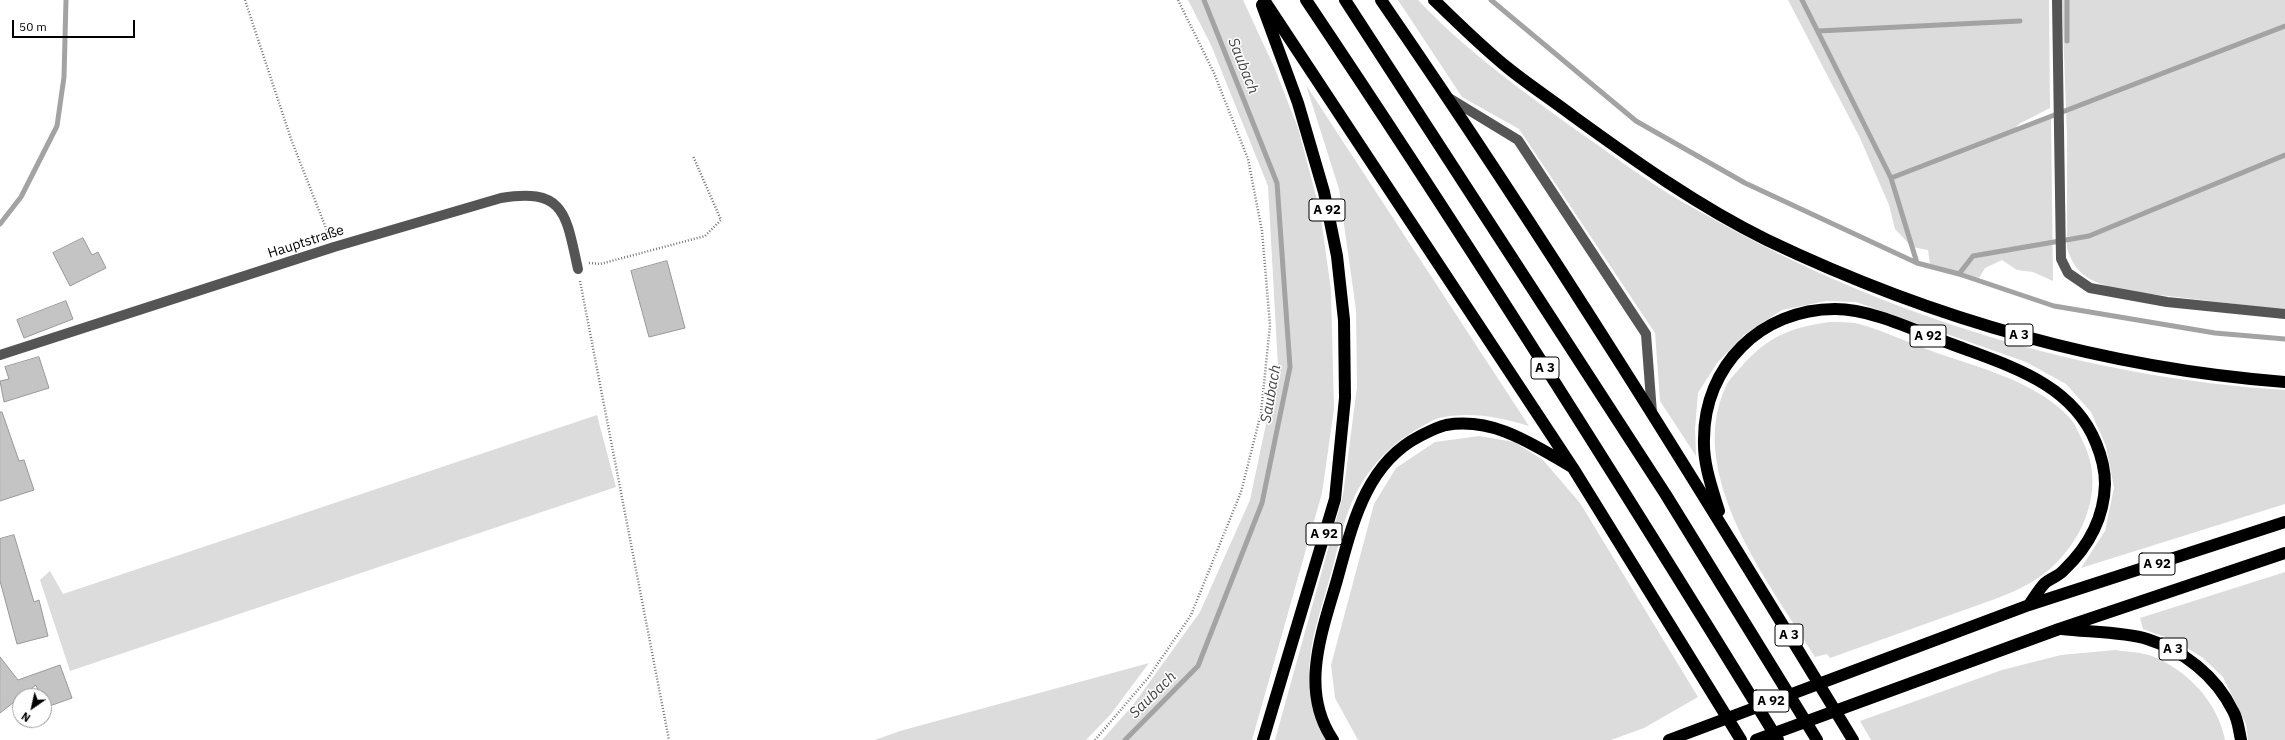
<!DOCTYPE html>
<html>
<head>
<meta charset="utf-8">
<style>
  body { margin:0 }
  #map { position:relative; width:2285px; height:740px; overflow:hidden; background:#fff; font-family:"IBM Plex Sans",sans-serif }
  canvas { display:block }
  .north { position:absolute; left:12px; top:688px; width:40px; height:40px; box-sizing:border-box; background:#fff; border:1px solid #999; border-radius:50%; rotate:214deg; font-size:11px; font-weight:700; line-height:16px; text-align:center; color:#000 }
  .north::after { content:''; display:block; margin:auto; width:14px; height:18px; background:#000; clip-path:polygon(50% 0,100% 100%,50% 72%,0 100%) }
  .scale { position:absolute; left:12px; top:20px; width:123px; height:18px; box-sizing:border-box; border:2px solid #000; border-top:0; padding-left:5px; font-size:12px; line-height:14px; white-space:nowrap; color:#000; -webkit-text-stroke:3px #fff; paint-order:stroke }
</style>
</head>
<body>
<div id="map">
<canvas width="2285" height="740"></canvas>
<div class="north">N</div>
<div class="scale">50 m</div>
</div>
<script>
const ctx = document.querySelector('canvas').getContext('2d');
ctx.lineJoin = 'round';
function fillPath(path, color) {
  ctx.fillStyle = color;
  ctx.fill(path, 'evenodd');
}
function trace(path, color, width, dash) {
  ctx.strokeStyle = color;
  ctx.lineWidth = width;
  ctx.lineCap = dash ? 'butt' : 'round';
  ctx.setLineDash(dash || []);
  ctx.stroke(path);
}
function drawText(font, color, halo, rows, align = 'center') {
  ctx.font = font + ' "IBM Plex Sans",sans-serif';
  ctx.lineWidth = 3;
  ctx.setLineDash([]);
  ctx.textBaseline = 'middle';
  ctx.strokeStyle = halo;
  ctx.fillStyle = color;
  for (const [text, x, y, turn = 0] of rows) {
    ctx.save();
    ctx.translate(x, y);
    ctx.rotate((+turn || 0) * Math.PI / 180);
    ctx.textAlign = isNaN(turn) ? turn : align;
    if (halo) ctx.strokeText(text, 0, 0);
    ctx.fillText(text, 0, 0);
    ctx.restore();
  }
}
fillPath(new Path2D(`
  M 1188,0 L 1243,0 L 1275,69 L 1298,128 L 1320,211 L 1331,290 L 1334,409 L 1322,493 L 1252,740 L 1102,740 L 1133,705 L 1200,612 L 1250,500 L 1278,367 L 1268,186 L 1211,45 Z
  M 1398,0 L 1418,0 C 1465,50 1521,90 1576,130 C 1601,147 1626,166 1652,183 C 1672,197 1694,208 1715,220 C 1887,317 2087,378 2285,390 L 2285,504 L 2081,568 L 2105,531 L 2114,488 L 2106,446 L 2091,412 L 2066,384 L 2026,362 L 1856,302 L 1826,301 L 1782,310 L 1744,335 L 1717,363 L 1698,393 L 1695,429 L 1696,456 L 1660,401 L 1655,333 L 1519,129 L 1462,97 Z
  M 1788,0 L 2049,0 L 2050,108 L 2019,124 L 2015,128 L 2024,129 L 2051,118 L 2053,281 L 2033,272 L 2017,270 L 2002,260 L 1985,268 L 1979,278 L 1930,265 L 1928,250 L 1912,247 L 1895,229 L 1889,205 L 1860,138 Z
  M 2062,0 L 2285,0 L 2285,310 L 2126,291 C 2096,283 2077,280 2067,248 L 2067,135 Z
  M 1306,85 L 1529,426 C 1501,417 1468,411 1439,418 C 1434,419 1428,423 1423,426 C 1391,443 1367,468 1352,502 C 1342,525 1337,553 1330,577 C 1313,638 1294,681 1329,740 L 1275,740 L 1343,495 L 1357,387 L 1356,310 L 1339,189 Z
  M 1830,322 C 1838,322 1847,322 1855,323 C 1880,329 1904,341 1929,350 C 1975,367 2031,379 2067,415 C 2075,422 2080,436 2085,446 C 2106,493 2080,548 2041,576 C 2027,586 2011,593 1995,599 L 1830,658 L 1827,654 L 1815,657 C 1770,584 1684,475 1726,386 C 1729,379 1736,373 1741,367 C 1767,337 1791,327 1830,322 Z
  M 597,415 L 616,487 L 70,671 L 40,580 L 50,571 L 63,594 Z
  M 1479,436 L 1514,442 L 1543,460 L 1580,503 L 1698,697 L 1644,728 L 1611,740 L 1358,740 L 1335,698 L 1331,665 L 1374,504 L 1396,468 L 1435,442 Z
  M 2285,572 L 2285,740 L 2248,740 L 2246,724 L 2223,677 L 2203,658 L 2178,642 L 2143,629 L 2140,618 Z
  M 2115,650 C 2127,652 2141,652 2152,656 C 2187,670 2218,702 2225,740 L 1871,740 L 1860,721 L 2002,670 L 2061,655 Z
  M 1149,663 L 1111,714 L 1086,740 L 875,740 L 900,731 Z`), '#dcdcdc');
trace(new Path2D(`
  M 1491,0 L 1636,121 L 1745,183 L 1917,263 L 1959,274 L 2054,306 L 2215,333 L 2285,339
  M 1802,0 L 1891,178 L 1917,263
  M 2067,0 L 2067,41
  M 1818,31 L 2020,21
  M 1891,178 L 2285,26
  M 0,224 L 21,197 L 57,126 L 64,77 L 66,0
  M 1959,274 L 1973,256 L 2089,236 L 2285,155
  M 1125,740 L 1198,666 L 1262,503 L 1290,367 L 1277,183 L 1204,0`), '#a3a3a3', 5);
const building = new Path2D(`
  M 83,238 L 92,255 L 98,252 L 106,268 L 70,286 L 53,253 Z
  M 667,261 L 685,328 L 649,337 L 631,271 Z
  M 66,301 L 73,319 L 24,338 L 17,320 Z
  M 39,357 L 49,388 L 4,402 L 0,381 L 9,379 L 5,367 Z
  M 0,412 L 2,412 L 19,461 L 24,460 L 34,490 L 0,501 Z
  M 14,535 L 34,602 L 39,600 L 48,636 L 17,644 L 0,581 L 0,539 Z
  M 0,657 L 18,680 L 60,665 L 72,698 L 44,708 L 44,696 L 40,696 L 36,685 L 0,713 Z`);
fillPath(building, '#c4c4c4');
trace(building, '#999', 1);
trace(new Path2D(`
  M 245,0 L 291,139 L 329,236
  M 589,263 L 600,264 L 705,236 L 721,220 L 693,156
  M 580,281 L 669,740
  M 1095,740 L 1148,678 L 1191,615 L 1241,492 L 1261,413 L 1270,325 L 1262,231 L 1248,159 L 1214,73 L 1178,0`), '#777', 2.5, [1, 2]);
trace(new Path2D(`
  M 2057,0 L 2061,259 L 2068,273 L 2090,288 L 2167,302 L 2285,314
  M 1449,98 L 1518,140 L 1646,334 L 1652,413
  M 0,355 L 334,247 L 501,198 C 566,187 566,216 578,269`), '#555', 10);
trace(new Path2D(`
  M 1264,0 L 1573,468 L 1741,740
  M 1306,0 C 1469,243 1625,491 1778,740
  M 1345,0 L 1666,495 L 1817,740
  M 1381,0 C 1547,241 1701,490 1853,740
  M 1434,0 C 1458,23 1482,47 1508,68 C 1529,85 1552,100 1573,116 C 1635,161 1698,206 1767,240 C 1930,318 2104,368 2285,382
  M 1262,5 L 1298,103 L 1324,192 L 1337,256 L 1344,320 L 1345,398 L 1335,499 L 1263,740
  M 1719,511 C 1712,488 1703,464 1704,439 C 1704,366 1761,309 1835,309 C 1873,309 1918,332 1954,345 C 2009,366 2072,383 2096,443 C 2101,455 2105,471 2105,484 C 2104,518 2088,547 2064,570 C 2059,576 2051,578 2045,583 C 2039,589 2034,598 2029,605
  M 2062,629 C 2086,632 2125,632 2147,639 C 2183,650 2216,676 2233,711 C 2238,719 2239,731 2241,740
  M 1333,740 C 1299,690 1322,632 1337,580 C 1352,526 1365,464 1420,436 C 1428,432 1437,427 1446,425 C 1494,417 1532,444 1572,467
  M 1669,740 L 2029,605 L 2285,522
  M 1756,740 L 2059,629 L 2285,553`), '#000', 12);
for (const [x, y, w] of [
  [1327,210,36],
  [2019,335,28],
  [1928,336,36],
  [1545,368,28],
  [1324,534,36],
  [2157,564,36],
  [1789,635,28],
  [2173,649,28],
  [1771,701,36]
]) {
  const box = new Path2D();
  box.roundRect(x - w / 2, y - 11, w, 22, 3);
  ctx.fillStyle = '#fff';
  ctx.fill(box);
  trace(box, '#000', 1);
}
drawText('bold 13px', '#000', null, [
  ["A 92",1327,210],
  ["A 3",2019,335],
  ["A 92",1928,336],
  ["A 3",1545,368],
  ["A 92",1324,534],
  ["A 92",2157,564],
  ["A 3",1789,635],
  ["A 3",2173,649],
  ["A 92",1771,701]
]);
drawText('14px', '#000', '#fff', [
  ["Hauptstraße",306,242,-18]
]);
drawText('italic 15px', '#444', '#fff', [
  ["Saubach",1243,66,68],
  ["Saubach",1271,394,-80],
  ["Saubach",1153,695,-45]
]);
</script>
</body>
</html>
